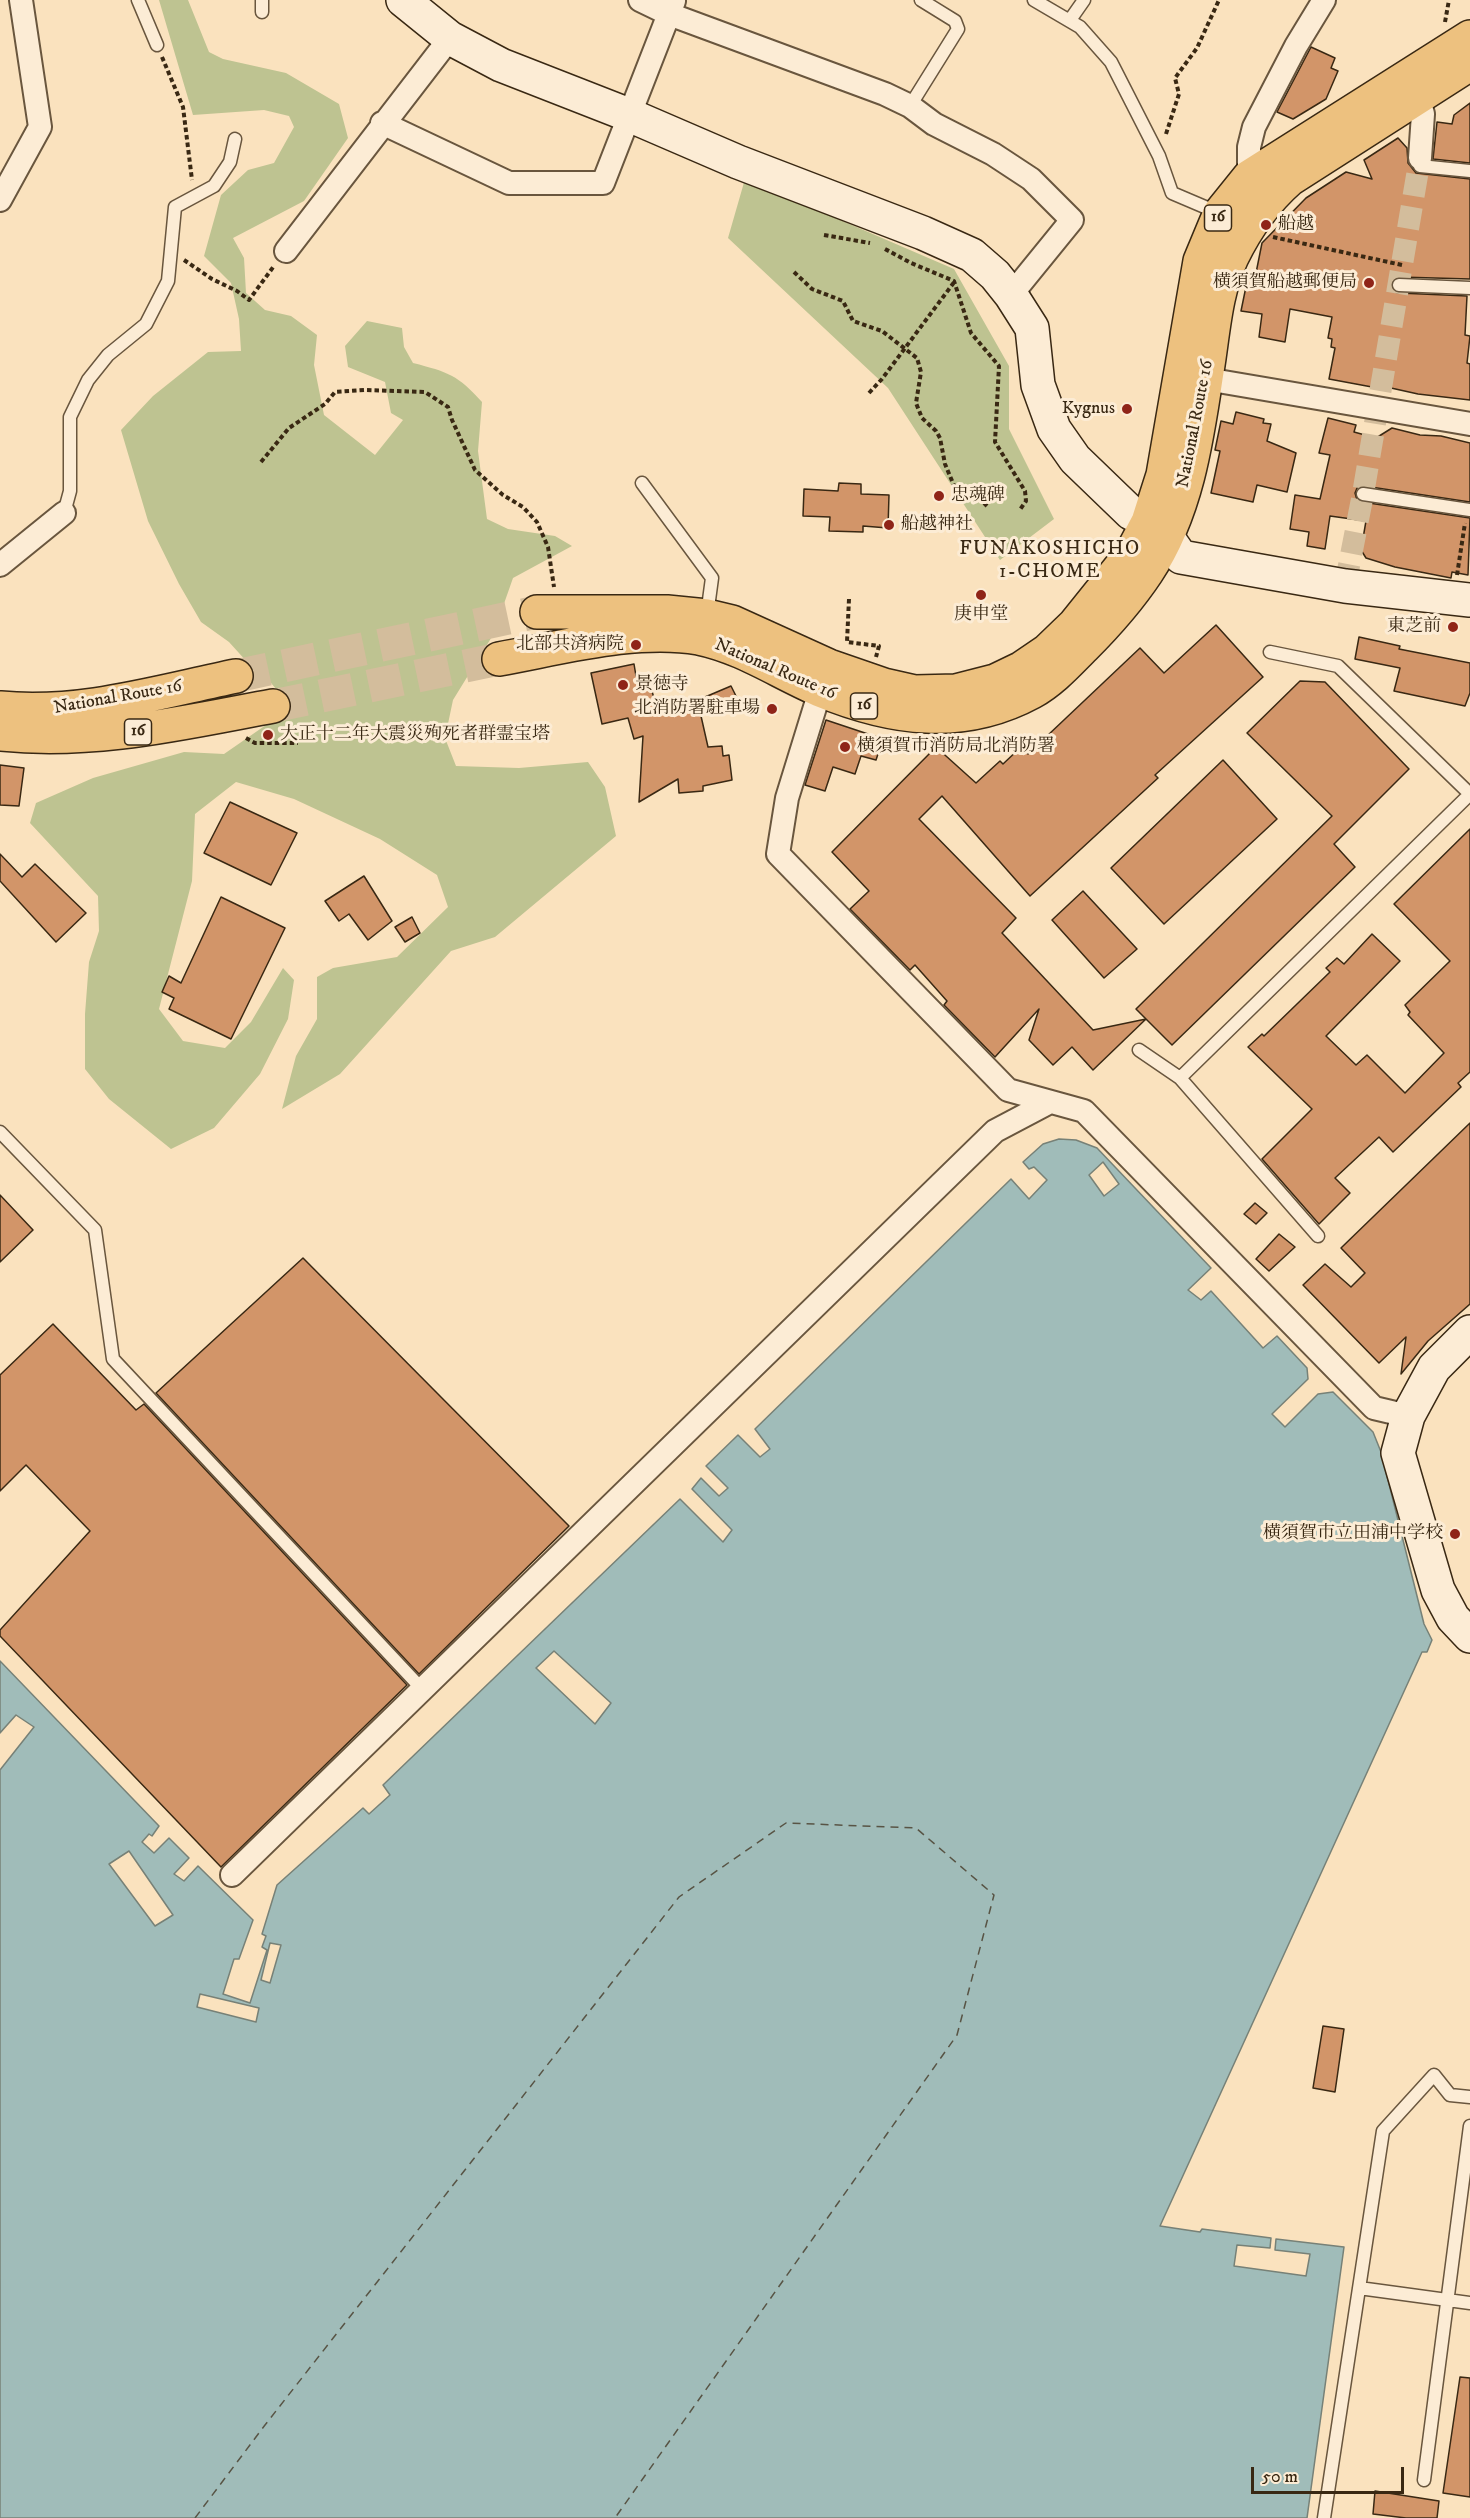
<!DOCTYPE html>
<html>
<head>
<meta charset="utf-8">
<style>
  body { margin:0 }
  #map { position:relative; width:1470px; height:2518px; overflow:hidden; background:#fae2be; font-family:"IM FELL DW Pica",serif }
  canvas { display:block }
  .scale { position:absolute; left:1251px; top:2467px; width:153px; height:27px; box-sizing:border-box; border:3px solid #392813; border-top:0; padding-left:8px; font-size:18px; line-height:21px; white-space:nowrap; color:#392813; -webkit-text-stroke:4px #fcecd5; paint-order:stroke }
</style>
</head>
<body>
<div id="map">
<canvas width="1470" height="2518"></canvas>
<div class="scale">50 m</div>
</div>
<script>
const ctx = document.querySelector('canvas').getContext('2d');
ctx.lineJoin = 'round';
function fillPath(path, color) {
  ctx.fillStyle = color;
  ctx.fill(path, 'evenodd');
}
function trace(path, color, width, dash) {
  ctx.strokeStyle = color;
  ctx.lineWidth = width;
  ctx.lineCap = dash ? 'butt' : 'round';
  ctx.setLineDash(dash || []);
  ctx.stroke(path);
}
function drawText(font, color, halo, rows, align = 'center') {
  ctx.font = font + ' "IM FELL DW Pica","Noto Serif JP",serif';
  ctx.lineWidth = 6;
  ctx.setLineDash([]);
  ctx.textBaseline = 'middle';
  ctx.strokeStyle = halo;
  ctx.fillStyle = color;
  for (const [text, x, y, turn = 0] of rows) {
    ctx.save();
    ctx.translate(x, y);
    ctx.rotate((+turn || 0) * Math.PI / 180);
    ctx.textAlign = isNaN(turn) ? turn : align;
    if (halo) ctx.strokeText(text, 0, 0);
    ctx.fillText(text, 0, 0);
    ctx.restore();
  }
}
fillPath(new Path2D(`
  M 159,0 L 188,0 L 209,52 L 223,59 L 286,73 L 339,104 L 348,138 L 304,201 L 233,238 L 244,258 L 246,293 L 265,310 L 291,316 L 317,335 L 314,365 L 324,415 L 375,455 L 403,420 L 391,413 L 385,382 L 348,367 L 345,346 L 367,321 L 402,328 L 404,347 L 413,363 C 448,372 458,375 482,402 L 478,451 L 487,519 L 508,529 L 555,536 L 572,546 L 513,578 L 493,635 L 453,700 L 445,738 L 456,766 L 519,768 L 588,762 L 605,787 L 616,836 L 495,937 L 451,951 L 340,1074 L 282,1109 L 296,1056 L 317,1019 L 317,977 L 333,968 L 397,957 L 448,907 L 437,875 L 380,839 L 294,799 L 236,782 L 195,814 L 192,881 L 159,1009 L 183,1041 L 225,1048 L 251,1022 L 283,968 L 294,980 L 288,1019 L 260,1074 L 214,1128 L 171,1149 L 109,1099 L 85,1069 L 85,1014 L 89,962 L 99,931 L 98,896 L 30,823 L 36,803 L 93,778 L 184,752 L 224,754 L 279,716 L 282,696 L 271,683 L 248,663 L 229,642 L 201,622 L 179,584 L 148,521 L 121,430 L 153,396 L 208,352 L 241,351 L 239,319 L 231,283 L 204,256 L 221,195 L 248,170 L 274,163 L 294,127 L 289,116 L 264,110 L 193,115 Z
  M 745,179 L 954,269 L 1009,366 L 1009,429 L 1054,519 L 1000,560 L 888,388 L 728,238 Z`), '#bec391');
const water = new Path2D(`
  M 1059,1139 L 1076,1140 L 1097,1148 L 1211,1268 L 1188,1290 L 1201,1300 L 1211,1291 L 1263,1348 L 1277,1336 L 1307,1368 L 1308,1379 L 1272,1414 L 1285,1427 L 1318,1394 L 1333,1392 L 1373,1432 L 1381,1452 L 1424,1624 L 1432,1640 L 1427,1652 L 1422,1652 L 1160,2226 L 1200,2232 L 1202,2229 L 1271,2238 L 1270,2248 L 1237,2245 L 1234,2266 L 1306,2276 L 1310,2254 L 1275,2250 L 1276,2239 L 1344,2247 L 1307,2518 L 0,2518 L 0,1770 L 34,1727 L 16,1715 L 0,1733 L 0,1661 L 159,1826 L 152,1836 L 149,1834 L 142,1842 L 154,1853 L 169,1838 L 189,1858 L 174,1874 L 184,1881 L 198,1866 L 253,1920 L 239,1959 L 234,1959 L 223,1994 L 250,2003 L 267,1950 L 262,1947 L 266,1936 L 262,1934 L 277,1885 L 363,1808 L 369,1814 L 390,1795 L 383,1785 L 680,1499 L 723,1542 L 732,1530 L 692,1489 L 701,1478 L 719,1496 L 728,1488 L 706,1466 L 738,1435 L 760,1457 L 770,1449 L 755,1429 L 1011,1179 L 1029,1199 L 1047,1180 L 1034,1167 L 1029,1169 L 1023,1162 L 1043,1144 ZM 1103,1162 L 1119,1184 L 1104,1196 L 1089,1175 ZM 554,1651 L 611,1703 L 595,1724 L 536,1668 ZM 129,1851 L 173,1915 L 155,1926 L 109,1864 ZM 270,1943 L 281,1945 L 270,1983 L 261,1980 ZM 200,1994 L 259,2008 L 256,2022 L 197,2007 Z`);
fillPath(water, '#a0bcb9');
trace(water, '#778177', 1.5);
trace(new Path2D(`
  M 195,2518 L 265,2425 L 679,1897 L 786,1823 L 916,1828 L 994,1895 L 957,2035 L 615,2518`), '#585445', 1.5, [8, 6]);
const building = new Path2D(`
  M 1311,47 L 1335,58 L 1331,68 L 1338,71 L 1326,99 L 1293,119 L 1277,112 Z
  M 1470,103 L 1470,163 L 1433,159 L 1437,122 L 1452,124 L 1454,115 Z
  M 1398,138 L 1407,148 L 1408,163 L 1416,173 L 1470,179 L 1470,279 L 1399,277 L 1392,280 L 1391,285 L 1394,292 L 1399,293 L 1467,296 L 1465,335 L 1470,336 L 1467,363 L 1470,364 L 1470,400 L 1418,394 L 1373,384 L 1372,387 L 1329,379 L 1335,348 L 1331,347 L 1332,339 L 1328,338 L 1332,317 L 1290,309 L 1285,342 L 1259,337 L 1262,314 L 1241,311 L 1249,272 L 1256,273 L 1262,243 L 1306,198 L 1346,172 L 1372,179 L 1364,160 Z
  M 1236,412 L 1264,419 L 1263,423 L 1271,424 L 1267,441 L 1296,453 L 1287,492 L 1257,485 L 1253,502 L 1211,493 L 1220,451 L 1215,450 L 1221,421 L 1233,424 Z
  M 1328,418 L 1356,425 L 1354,432 L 1376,438 L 1392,428 L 1420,435 L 1441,436 L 1470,443 L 1470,502 L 1364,486 L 1357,488 L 1355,493 L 1357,500 L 1362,502 L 1470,518 L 1468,575 L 1452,572 L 1451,578 L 1395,567 L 1366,558 L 1361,550 L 1366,521 L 1330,516 L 1325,549 L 1307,546 L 1309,532 L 1290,529 L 1295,495 L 1320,499 L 1330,455 L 1319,453 Z
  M 839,483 L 861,484 L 861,494 L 889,495 L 888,528 L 863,526 L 863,532 L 829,531 L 830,517 L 803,516 L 804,489 L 838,491 Z
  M 1216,625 L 1263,677 L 1155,775 L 1158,778 L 1030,896 L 942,796 L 919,819 L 1016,918 L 1002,933 L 1093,1030 L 1146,1019 L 1136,1009 L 1332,816 L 1247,733 L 1300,681 L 1325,682 L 1409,769 L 1334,844 L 1355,867 L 1172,1045 L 1146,1019 L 1093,1070 L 1072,1047 L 1053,1065 L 1029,1040 L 1039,1009 L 995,1057 L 944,1005 L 947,1001 L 915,965 L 910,970 L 850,909 L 869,891 L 832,852 L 936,747 L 976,783 L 1000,761 L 1003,764 L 1021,747 L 1028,754 L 1140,648 L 1164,673 Z
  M 1359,637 L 1400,646 L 1399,649 L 1470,663 L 1470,693 L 1465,706 L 1394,691 L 1400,668 L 1355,659 Z
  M 634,664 L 636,676 L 647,674 L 658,712 L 671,708 L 672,711 L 731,686 L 737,698 L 701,716 L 708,747 L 722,746 L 723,756 L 729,755 L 732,780 L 703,786 L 703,791 L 679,793 L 678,779 L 639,802 L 643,736 L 634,739 L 628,718 L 602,724 L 591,673 Z
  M 826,720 L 883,739 L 876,760 L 861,756 L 855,774 L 833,767 L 825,791 L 805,785 Z
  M 1223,760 L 1277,819 L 1164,924 L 1111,868 Z
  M 0,765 L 24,768 L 19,806 L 0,805 Z
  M 230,802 L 297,833 L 271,885 L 204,853 Z
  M 1470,829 L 1470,1072 L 1458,1083 L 1461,1087 L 1393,1152 L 1379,1137 L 1335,1178 L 1350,1193 L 1319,1224 L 1262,1159 L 1312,1109 L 1248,1047 L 1262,1034 L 1264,1036 L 1330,972 L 1326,968 L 1337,958 L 1344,964 L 1372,934 L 1400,961 L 1326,1036 L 1356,1065 L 1367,1055 L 1405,1093 L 1444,1053 L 1408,1015 L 1410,1012 L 1405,1005 L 1450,961 L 1394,904 Z
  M 0,854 L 22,877 L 35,864 L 86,913 L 56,942 L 0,881 Z
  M 364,876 L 392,921 L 368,940 L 349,914 L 339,921 L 325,901 Z
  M 1083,891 L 1137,949 L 1104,978 L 1052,920 Z
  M 221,897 L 285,928 L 231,1039 L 169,1009 L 174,998 L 162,992 L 169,976 L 181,983 Z
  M 412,917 L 420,933 L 405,942 L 395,927 Z
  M 1470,1123 L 1470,1304 L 1428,1341 L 1401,1374 L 1406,1337 L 1379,1363 L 1303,1285 L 1325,1264 L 1351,1287 L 1365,1273 L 1341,1248 Z
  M 0,1195 L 33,1230 L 0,1262 Z
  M 1255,1203 L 1267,1213 L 1256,1224 L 1244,1214 Z
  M 1279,1234 L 1295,1247 L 1269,1271 L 1256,1259 Z
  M 303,1258 L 569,1526 L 419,1674 L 156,1393 Z
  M 53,1324 L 136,1410 L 144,1404 L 407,1685 L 221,1867 L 0,1636 L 0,1630 L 90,1531 L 26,1465 L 0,1491 L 0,1375 Z
  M 1323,2026 L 1344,2029 L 1335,2092 L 1313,2088 Z
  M 1460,2377 L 1470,2378 L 1470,2497 L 1443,2493 Z
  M 1375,2491 L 1439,2501 L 1437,2518 L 1406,2518 L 1373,2514 Z`);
fillPath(building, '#d29569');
trace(building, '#392813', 1.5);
trace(new Path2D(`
  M 1345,586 L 1363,494 L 1420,158`), '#d3bd9c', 22, [22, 11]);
trace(new Path2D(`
  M 236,676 L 537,612
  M 273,706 L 499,659`), '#d3bd9c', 33, [33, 16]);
const lane = new Path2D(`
  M 138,0 L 157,45
  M 1034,0 L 1080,27 L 1111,62 L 1159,156 L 1172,193 L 1219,213
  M 262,12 L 262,0
  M 1070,20 L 1084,0
  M 910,106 L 958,29 L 955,21 L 921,0
  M 1420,166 L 1470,171
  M 1399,285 L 1470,288
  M 642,483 L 712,578 L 707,615
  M 1363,494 L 1470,510
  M 64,513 L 70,491 L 70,417 L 88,380 L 108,355 L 146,324 L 168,281 L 175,207 L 214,186 L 230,162 L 235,139
  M 1270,652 L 1338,666 L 1470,794
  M 1139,1050 L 1180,1078 L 1318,1236
  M 1180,1078 L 1470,794
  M 0,1132 L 95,1230 L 113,1359 L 422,1689
  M 1359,2288 L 1470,2303
  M 1424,2480 L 1470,2126
  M 1324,2518 L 1383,2131 L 1434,2075 L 1450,2095 L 1470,2097`);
const street = new Path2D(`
  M 640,0 L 669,14 L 885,94 L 910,106 L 934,124 L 993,154 L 1031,179 L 1072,220 L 1011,295
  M 1418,96 L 1423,114 L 1420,158
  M 382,123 L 509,183 L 603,183 L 674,1
  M 1249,177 L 1249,147 L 1254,127 L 1296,46 L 1324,0
  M 0,200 L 40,127 L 21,0
  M 286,251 L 450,38
  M 1206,379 L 1470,424
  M 0,565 L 64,513
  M 824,678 L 787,798 L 778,854 L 1008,1090 L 1084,1111 L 1374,1408 L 1408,1416
  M 232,1875 L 995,1131 L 1050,1102`);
const secondary = new Path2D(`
  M 403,0 L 450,38 L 501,65 L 629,115 L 738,162 L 923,233 L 972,255 L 995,275 L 1011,295 L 1032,328 L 1038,385 L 1054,429 L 1075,459 L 1131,513 L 1148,522 L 1167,537 L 1181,557 L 1345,586 L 1470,600
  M 1470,1332 L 1434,1368 L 1408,1416 L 1398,1453 L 1438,1590 L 1453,1618 L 1470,1636`);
const highway = new Path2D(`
  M 537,612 L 667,612 L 707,616 L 732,622 L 829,666 L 884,685 L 915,692 L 956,691 L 995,681 L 1022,668 L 1047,651 L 1074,625 L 1131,554 L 1148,522 L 1163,475 L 1200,261 L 1220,213 L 1249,177 L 1470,37
  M 499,659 C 561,648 636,627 699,638 C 743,647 780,673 820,690 C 891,719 962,730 1032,692 C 1052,681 1068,663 1084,647 C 1107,624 1129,599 1147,572 C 1189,509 1198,431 1209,358 C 1214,323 1217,288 1232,257 C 1247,226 1265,201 1290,179 L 1470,64
  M 0,708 C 80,716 158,692 236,676
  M 0,734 C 93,744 182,723 273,706`);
trace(lane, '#69563e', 15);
trace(street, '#69563e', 26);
trace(secondary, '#392813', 36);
trace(highway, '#392813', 36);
trace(new Path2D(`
  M 1445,22 L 1449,0
  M 162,57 L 183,107 L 192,180
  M 1166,134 L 1179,94 L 1175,78 L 1197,48 L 1219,0
  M 824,235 L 870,243
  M 1273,237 L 1402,265
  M 885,249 L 911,263 L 954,281 L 971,333 L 999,366 L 995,442 L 1025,491 L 1026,501 L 1019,511
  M 184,260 L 212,279 L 237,291 L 249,300 L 274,266
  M 794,272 L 812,289 L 843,301 L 853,321 L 882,331 L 917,358 L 921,372 L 916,403 L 922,418 L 936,431 L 940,438 L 945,464 L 955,488 L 980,499 L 987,506
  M 869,393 L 882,379 L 955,281
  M 261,462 L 289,428 L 325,404 L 335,392 L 364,390 L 425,392 L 448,407 L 452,420 L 475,470 L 503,495 L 523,507 L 537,522 L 548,547 L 554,587
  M 1457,575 L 1465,523
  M 849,599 L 847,642 L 879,646 L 876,657
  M 246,738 L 255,743 L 298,743`), '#392813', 4, [4.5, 3]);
trace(lane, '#fcecd5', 12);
trace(street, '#fcecd5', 22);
trace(secondary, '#fcecd5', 33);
trace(highway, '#edc17f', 33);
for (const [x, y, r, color] of [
  [1266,225,6,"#8f2418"],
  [1369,283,6,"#8f2418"],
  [1127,409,6,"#8f2418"],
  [939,496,6,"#8f2418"],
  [889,525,6,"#8f2418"],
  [981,595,6,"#8f2418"],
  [1453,627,6,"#8f2418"],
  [636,645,6,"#8f2418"],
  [623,685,6,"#8f2418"],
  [772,709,6,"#8f2418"],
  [268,735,6,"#8f2418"],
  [845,747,6,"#8f2418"],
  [1455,1534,6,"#8f2418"]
]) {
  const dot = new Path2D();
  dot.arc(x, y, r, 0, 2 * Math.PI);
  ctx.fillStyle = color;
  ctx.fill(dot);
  trace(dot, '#fcecd5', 2);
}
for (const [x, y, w] of [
  [1218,218,27],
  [864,706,27],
  [138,732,27]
]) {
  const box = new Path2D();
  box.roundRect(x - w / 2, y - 13, w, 26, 4.5);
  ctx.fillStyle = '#fcecd5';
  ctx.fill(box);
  trace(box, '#392813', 1.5);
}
drawText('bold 16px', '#392813', null, [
  ["16",1218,218],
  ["16",864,706],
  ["16",138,732]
]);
drawText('18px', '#392813', '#fcecd5', [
  ["船越",1278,225],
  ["横須賀船越郵便局",1357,283,"right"],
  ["Kygnus",1115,409,"right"],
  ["忠魂碑",951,496],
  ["船越神社",901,525],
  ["庚申堂",981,615,"center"],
  ["東芝前",1441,627,"right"],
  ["北部共済病院",624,645,"right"],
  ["景徳寺",635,685],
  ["北消防署駐車場",760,709,"right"],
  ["大正十二年大震災殉死者群霊宝塔",280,735],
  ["横須賀市消防局北消防署",857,747],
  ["横須賀市立田浦中学校",1443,1534,"right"]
], 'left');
drawText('18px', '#392813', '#fcecd5', [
  ["National Route 16",1196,424,-79],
  ["National Route 16",775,670,23],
  ["National Route 16",118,698,-10]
]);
ctx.letterSpacing = '1.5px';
drawText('20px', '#392813', '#fcecd5', [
  ["FUNAKOSHICHO",1050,550],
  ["1-CHOME",1050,573]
]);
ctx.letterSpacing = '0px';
</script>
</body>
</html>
